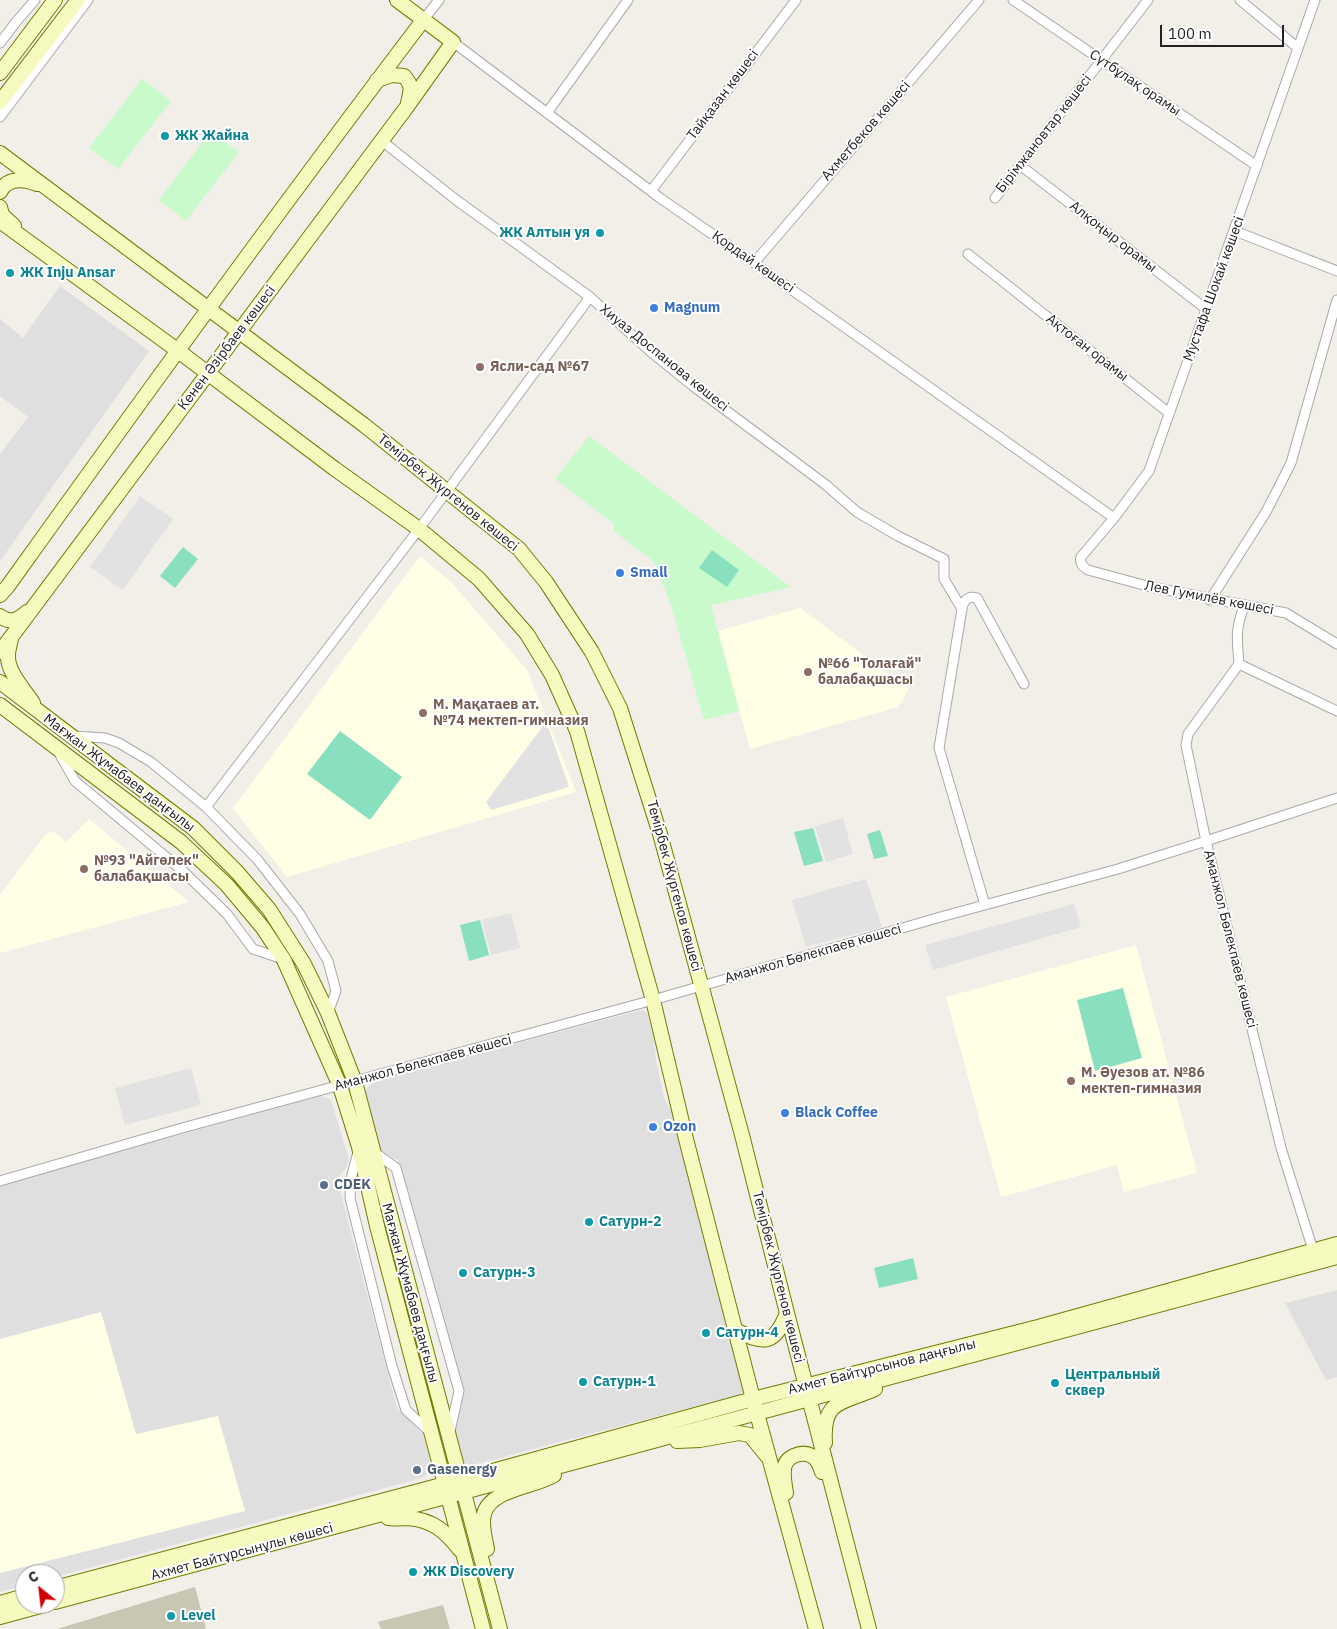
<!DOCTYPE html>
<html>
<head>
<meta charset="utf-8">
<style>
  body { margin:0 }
  #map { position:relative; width:1337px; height:1629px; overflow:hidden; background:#f2efe9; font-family:"IBM Plex Sans",sans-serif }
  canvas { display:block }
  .north { position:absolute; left:15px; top:1564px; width:50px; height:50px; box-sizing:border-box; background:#fff; border:1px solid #a7a7a7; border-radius:50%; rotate:331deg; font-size:14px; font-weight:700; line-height:20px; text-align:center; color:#222 }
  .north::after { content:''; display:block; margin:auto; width:18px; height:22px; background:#d40000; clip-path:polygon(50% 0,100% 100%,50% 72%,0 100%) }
  .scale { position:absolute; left:1160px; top:25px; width:124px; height:22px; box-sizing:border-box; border:2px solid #222; border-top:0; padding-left:6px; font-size:15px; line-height:18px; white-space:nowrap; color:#222; -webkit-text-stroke:4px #fff; paint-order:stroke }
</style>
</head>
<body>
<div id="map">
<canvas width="1337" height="1629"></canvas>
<div class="north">С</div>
<div class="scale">100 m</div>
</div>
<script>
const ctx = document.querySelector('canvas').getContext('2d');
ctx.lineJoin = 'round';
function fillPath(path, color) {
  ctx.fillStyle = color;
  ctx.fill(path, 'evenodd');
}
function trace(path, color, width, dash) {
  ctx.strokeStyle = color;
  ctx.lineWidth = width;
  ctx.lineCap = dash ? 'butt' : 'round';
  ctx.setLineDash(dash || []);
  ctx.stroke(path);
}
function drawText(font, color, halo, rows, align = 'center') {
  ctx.font = font + ' "IBM Plex Sans",sans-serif';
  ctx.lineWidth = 4;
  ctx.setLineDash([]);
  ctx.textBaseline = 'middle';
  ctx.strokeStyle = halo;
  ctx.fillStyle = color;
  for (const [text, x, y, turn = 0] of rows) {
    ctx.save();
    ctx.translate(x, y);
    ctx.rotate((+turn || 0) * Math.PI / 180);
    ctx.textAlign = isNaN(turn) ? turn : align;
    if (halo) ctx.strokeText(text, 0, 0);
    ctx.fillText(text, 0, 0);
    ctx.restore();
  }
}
fillPath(new Path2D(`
  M 60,286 L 149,351 L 0,561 L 0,454 L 28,417 L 0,396 L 0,319 L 23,338 Z
  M 642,1010 L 647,1013 L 654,1038 L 656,1060 L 664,1098 L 677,1121 L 744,1389 L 741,1394 L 480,1463 L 470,1465 L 465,1463 L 461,1456 L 455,1436 L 455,1426 L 462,1393 L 398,1160 L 385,1155 L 378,1147 L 364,1091 L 375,1081 Z
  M 320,1096 L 331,1100 L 349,1159 L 346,1168 L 337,1179 L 397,1408 L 423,1434 L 431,1464 L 427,1475 L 418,1479 L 55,1577 L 55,1574 L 25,1574 L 25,1585 L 0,1592 L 0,1184 Z
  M 1337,1290 L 1337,1377 L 1326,1380 L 1285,1303 Z`), '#e0dfdf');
fillPath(new Path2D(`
  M 420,556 L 451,582 L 527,670 L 576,792 L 287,877 L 233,808 Z
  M 800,608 L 909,689 L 898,707 L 750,749 L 718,631 Z
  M 89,819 L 189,902 L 0,953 L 0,895 L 45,835 L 51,832 L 55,832 L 66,842 Z
  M 1136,945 L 1197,1173 L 1124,1192 L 1117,1165 L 1001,1197 L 946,997 Z
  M 101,1312 L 136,1434 L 218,1416 L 245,1511 L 0,1573 L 0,1339 Z`), '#ffffe5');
fillPath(new Path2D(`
  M 195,1587 L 206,1629 L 57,1629 Z
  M 443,1605 L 450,1629 L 381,1629 L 378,1622 Z`), '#c7c7b4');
fillPath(new Path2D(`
  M 142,79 L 171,101 L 118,169 L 89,148 Z
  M 210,132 L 239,152 L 186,221 L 159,200 Z
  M 589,436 L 791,587 L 711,605 L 739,711 L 704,720 L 671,605 L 654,562 L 614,531 L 614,524 L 555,479 Z`), '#c8facc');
fillPath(new Path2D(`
  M 183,547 L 198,559 L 175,588 L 160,576 Z
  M 712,550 L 739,570 L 727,587 L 699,568 Z
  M 340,731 L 402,777 L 370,820 L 307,774 Z
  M 813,828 L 823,861 L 804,866 L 794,832 Z
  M 880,830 L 888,856 L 874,859 L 867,834 Z
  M 480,920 L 489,955 L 469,961 L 460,925 Z
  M 1123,988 L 1142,1058 L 1095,1071 L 1077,1000 Z
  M 913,1258 L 918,1279 L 879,1288 L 874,1268 Z`), '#88e0be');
fillPath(new Path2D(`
  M 140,496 L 173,519 L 123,590 L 90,567 Z
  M 543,726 L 549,729 L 569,787 L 491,810 L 486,802 Z
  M 843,818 L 853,854 L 826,862 L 815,826 Z
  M 866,879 L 882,927 L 806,947 L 792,900 Z
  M 1074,904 L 1081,927 L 933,970 L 925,945 Z
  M 511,913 L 520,948 L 491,955 L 482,920 Z
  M 191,1068 L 201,1105 L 125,1125 L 115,1088 Z`), '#e2e2e2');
const street = new Path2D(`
  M 1013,0 L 1257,166
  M 1240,0 L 1298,48
  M 1315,0 L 1149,471 L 1114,518 L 1081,557 C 1079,563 1083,567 1088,570 L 1151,587 L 1286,613 L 1337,644
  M 424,19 L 439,0
  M 453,42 L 660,198 L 754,263 L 1114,518
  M 0,43 L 16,22 L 35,0
  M 547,113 L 628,0
  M 0,117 L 88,0
  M 382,141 L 455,199 L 590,297 L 651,352 L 693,386 L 782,452 L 826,485 L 857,512 L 898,536 L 944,559 L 944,579 L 962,609
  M 1020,165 L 1206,309
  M 651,191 L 796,0
  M 995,198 L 1148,0
  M 1235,231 L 1337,271
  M 968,254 L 1169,413
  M 754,263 L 979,0
  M 1210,600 L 1266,512 L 1291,463 L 1337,300
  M 1244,606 C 1235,631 1237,638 1239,664 L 1188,734 L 1186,745 L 1206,841 L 1337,798
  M 1239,664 L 1337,711
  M 73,736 L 105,738 L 119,743 L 151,762 L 206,807 L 257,859 L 300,914 L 328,961 L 336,991 L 328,1013
  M 59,753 L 75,781 L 184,872 L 227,914 L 253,949 L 283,959
  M 206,807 L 419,529 L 590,297
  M 985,905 L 939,748 L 962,609 C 963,601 968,595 977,598 L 1024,684
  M 358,1152 L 351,1179 L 350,1198 L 392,1366 L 406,1410 L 431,1433
  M 374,1152 L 396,1168 L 459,1391 L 450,1431
  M 0,1181 L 182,1128 L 653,1000 L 944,916 L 1118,869 L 1206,841 L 1281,1148 L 1313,1250`);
const secondary = new Path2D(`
  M 0,73 L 55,0
  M 377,80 L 392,75 L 404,76 C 413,86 411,90 408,103
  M 0,102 L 78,0
  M 0,153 L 364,425 L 519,549 L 546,582 L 592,652 L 620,708 L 660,834 L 742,1135 L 787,1313 L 869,1629
  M 0,192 C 7,177 24,179 37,184
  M 0,207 L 2,215 L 14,226
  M 0,221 L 177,350 L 335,469 L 419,529 L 479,579 L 527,634 L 552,675 L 577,731 L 653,1000 L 686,1139 L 753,1399 L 816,1629
  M 0,595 L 8,586 C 144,396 282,206 424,19
  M 0,616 C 10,624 18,620 27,612
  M 11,639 C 10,644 8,650 8,655 C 7,672 24,689 33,703
  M 0,652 L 406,108 L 453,42 L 397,0
  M 0,682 L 193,828 L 237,872 L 269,909 L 304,964 L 328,1013 L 355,1082 L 500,1629
  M 0,705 L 181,842 L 227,885 L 263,928 L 284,960 L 340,1086 L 359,1147 L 377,1226 L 483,1629
  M 735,1330 C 764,1344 774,1346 787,1313
  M 677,1441 L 700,1440 L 739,1433 L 750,1435 L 767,1456
  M 825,1443 C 822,1399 842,1404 875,1389
  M 786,1493 C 785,1486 783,1477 784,1469 C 785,1457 801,1450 812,1456 C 818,1459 820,1466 822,1472
  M 388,1518 C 395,1519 402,1518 408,1518 C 433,1520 445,1531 460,1550
  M 487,1549 C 485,1538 481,1525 484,1514 C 490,1489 535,1487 554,1475
  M 55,1588 L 460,1480 L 753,1399 L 1038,1327 L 1337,1244
  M 55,1602 L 1337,1257
  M 0,1603 L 25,1596
  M 0,1617 L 48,1604`);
trace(street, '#a9a9a9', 11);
trace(secondary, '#707d05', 16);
trace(street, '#fff', 9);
trace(secondary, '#f7fabf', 14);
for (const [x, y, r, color] of [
  [165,136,5,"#0f9aa8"],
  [600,233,5,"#0f9aa8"],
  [10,273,5,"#0f9aa8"],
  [654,308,5,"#3f7fe0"],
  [480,367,5,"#8d6e63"],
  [620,573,5,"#3f7fe0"],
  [808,672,5,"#8d6e63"],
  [423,713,5,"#8d6e63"],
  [84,869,5,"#8d6e63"],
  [1071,1081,5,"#8d6e63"],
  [785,1113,5,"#3f7fe0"],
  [653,1127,5,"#3f7fe0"],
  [324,1185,5,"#5c6f8a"],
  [589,1222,5,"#0f9aa8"],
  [463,1273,5,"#0f9aa8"],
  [706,1333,5,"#0f9aa8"],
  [583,1382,5,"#0f9aa8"],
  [1055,1383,5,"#0f9aa8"],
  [417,1470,5,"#5c6f8a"],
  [413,1572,5,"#0f9aa8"],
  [171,1616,5,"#0f9aa8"]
]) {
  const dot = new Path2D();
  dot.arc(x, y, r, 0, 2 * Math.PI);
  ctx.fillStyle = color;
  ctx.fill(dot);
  trace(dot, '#fff', 2);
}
drawText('14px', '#222', '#fff', [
  ["Cүтбұлақ орамы",1135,83,34],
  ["Тайқазан көшесі",723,95,-53],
  ["Ахметбеков көшесі",866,131,-49],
  ["Бірімжановтар көшесі",1044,134,-52],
  ["Алқоңыр орамы",1113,237,38],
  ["Қордай көшесі",753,262,35],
  ["Мустафа Шокай көшесі",1214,289,-70],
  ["Кенен Әзірбаев көшесі",227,348,-53],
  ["Ақтоған орамы",1087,348,38],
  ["Хиуаз Доспанова көшесі",664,358,39],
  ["Темірбек Жүргенов көшесі",448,493,39],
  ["Лев Гумилёв көшесі",1209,598,11],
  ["Мағжан Жұмабаев даңғылы",119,773,37],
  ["Темірбек Жүргенов көшесі",674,886,75],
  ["Аманжол Бөлекпаев көшесі",1230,939,76],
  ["Аманжол Бөлекпаев көшесі",813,954,-16],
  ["Аманжол Бөлекпаев көшесі",423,1063,-15],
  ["Темірбек Жүргенов көшесі",778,1277,76],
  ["Мағжан Жұмабаев даңғылы",410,1293,75],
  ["Ахмет Байтұрсынов даңғылы",882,1367,-14],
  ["Ахмет Байтұрсынұлы көшесі",242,1552,-15]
]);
drawText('bold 14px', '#0d838f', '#fff', [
  ["ЖК Жайна",175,136],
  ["ЖК Алтын уя",590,233,"right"],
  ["ЖК Inju Ansar",20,273],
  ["Сатурн-2",599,1222],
  ["Сатурн-3",473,1273],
  ["Сатурн-4",716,1333],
  ["Центральный",1065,1375],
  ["сквер",1065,1391],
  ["Сатурн-1",593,1382],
  ["ЖК Discovery",423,1572],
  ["Level",181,1616]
], 'left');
drawText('bold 14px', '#366cbe', '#fff', [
  ["Magnum",664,308],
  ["Small",630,573],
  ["Black Coffee",795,1113],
  ["Ozon",663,1127]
], 'left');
drawText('bold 14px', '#785e54', '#fff', [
  ["Ясли-сад №67",490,367],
  ["№66 \"Толағай\"",818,664],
  ["балабақшасы",818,680],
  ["М. Мақатаев ат.",433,705],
  ["№74 мектеп-гимназия",433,721],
  ["№93 \"Айгөлек\"",94,861],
  ["балабақшасы",94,877],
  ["М. Әуезов ат. №86",1081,1073],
  ["мектеп-гимназия",1081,1089]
], 'left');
drawText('bold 14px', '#4e5e75', '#fff', [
  ["CDEK",334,1185],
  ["Gasenergy",427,1470]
], 'left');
</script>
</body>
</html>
